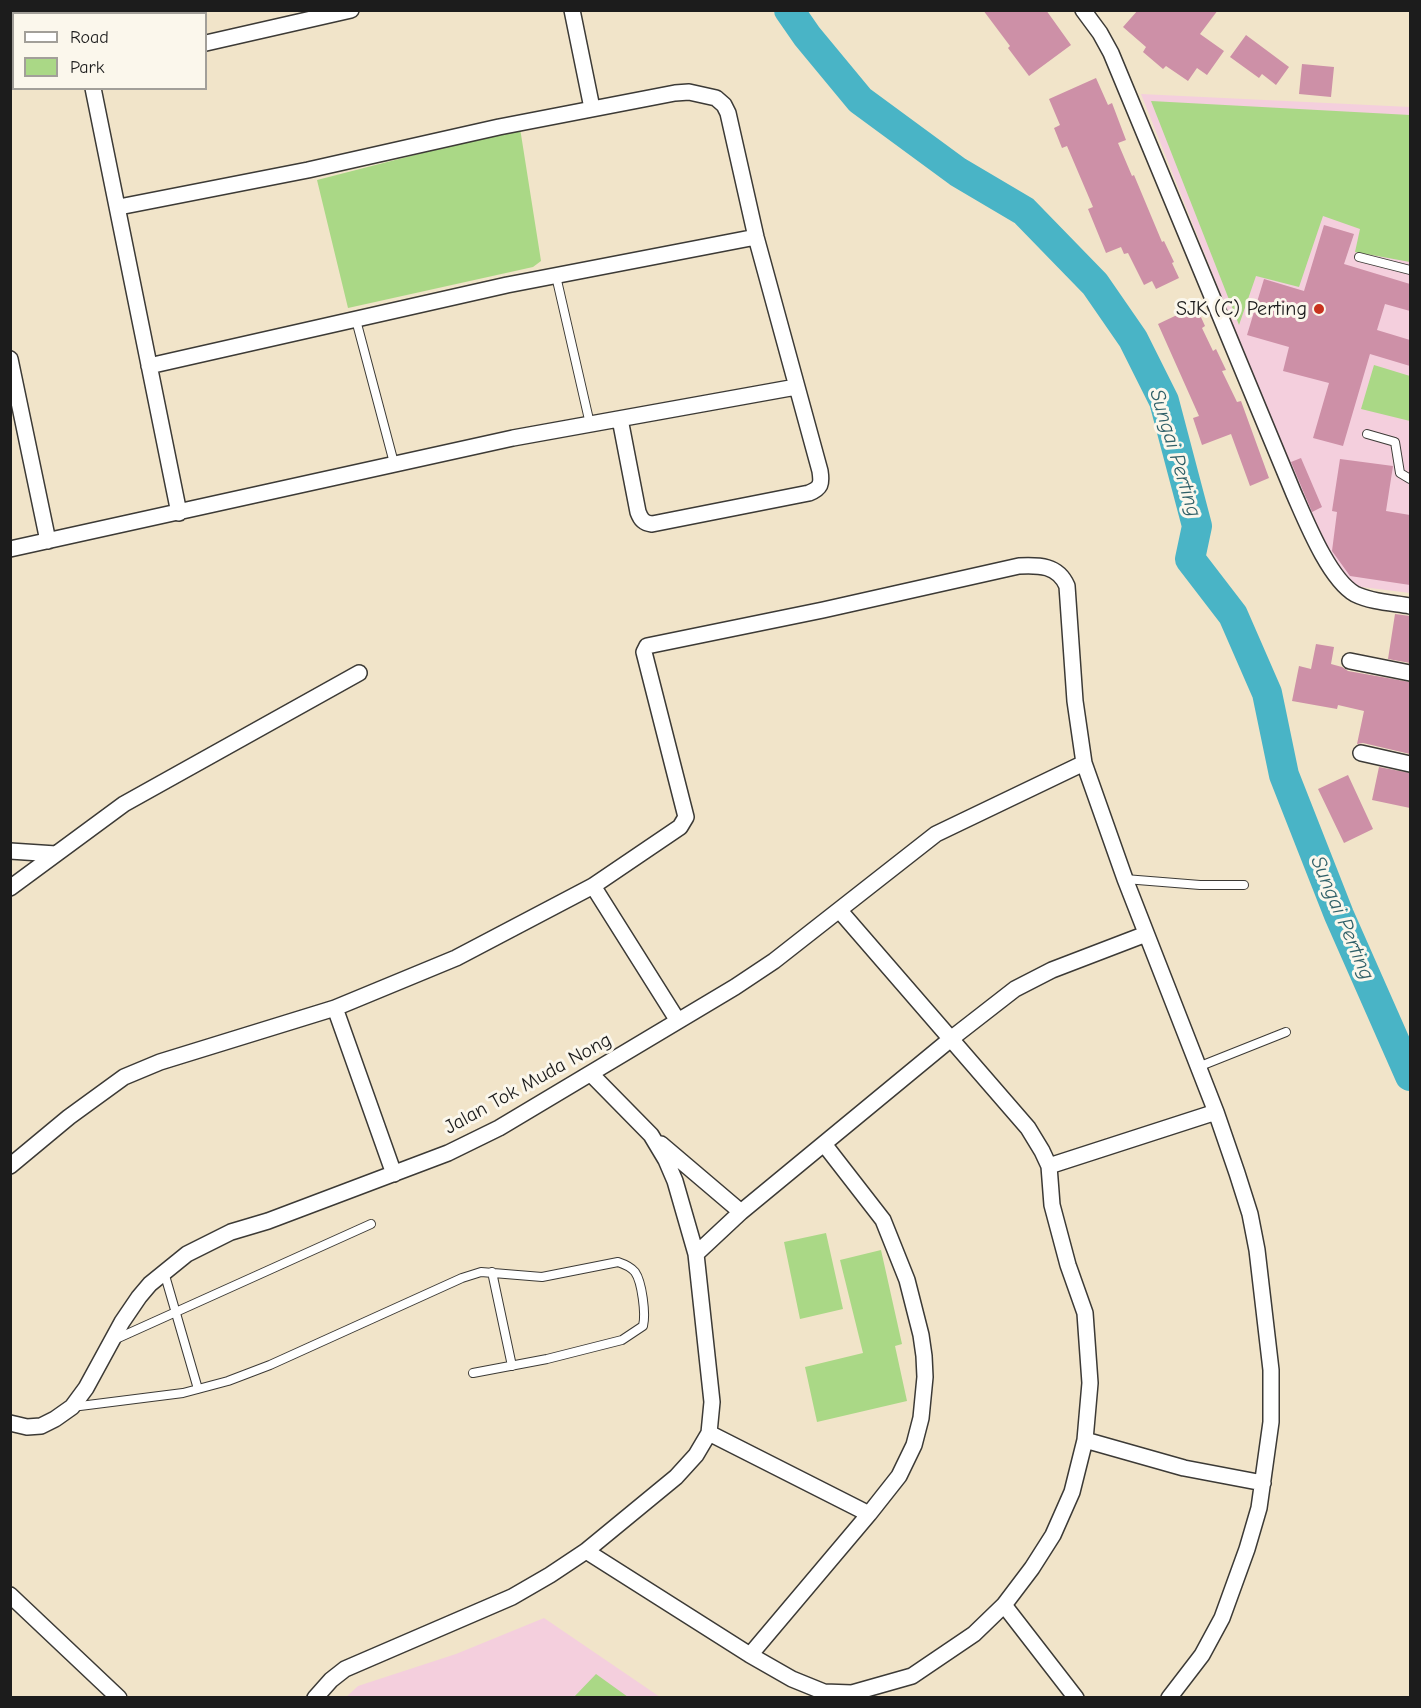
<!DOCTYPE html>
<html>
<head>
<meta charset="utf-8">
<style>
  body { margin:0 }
  #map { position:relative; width:1421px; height:1708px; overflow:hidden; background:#f1e4c9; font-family:"Comic Neue",sans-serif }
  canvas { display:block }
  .frame { position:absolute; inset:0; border:12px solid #1c1c1c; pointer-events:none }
  .legend { position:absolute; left:12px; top:12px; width:195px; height:78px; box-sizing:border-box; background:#fbf7ec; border:2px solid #a29f99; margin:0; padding:8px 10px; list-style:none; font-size:18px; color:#1c1c1c }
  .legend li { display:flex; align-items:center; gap:12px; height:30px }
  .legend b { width:30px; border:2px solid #a29f99 }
</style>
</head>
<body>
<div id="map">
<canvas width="1421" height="1708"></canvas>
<div class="frame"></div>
<ul class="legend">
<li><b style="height:8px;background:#fff"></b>Road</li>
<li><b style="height:16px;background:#aad886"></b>Park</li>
</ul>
</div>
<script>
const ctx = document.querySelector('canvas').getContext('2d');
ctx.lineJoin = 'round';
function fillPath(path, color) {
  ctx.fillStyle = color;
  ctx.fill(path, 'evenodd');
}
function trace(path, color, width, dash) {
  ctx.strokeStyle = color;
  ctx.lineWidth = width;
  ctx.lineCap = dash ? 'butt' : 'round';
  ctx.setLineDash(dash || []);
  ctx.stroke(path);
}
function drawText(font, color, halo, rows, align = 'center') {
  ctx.font = font + ' "Comic Neue",sans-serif';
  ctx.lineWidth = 6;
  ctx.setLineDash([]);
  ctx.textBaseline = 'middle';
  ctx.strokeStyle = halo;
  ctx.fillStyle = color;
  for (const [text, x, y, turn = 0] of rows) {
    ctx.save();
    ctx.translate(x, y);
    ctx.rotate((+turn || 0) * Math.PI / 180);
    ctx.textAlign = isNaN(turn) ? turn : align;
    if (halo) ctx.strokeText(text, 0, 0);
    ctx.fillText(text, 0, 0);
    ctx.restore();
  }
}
fillPath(new Path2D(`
  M 1141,94 L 1410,107 L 1410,593 L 1354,586 L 1329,554 L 1307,511 Z
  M 544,1618 L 660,1697 L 345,1698 L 358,1686 L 456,1654 Z`), '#f4cfdd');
fillPath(new Path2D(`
  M 1151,101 L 1410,115 L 1410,262 L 1355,252 L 1360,229 L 1323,216 L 1299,287 L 1256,276 L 1239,325 Z
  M 520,128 L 541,261 L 533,267 L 348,308 L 317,180 Z
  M 1374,365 L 1410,376 L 1410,421 L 1361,409 Z
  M 826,1233 L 843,1309 L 800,1319 L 784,1242 Z
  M 881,1250 L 902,1344 L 895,1346 L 907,1401 L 817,1422 L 805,1367 L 863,1353 L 840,1260 Z
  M 596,1674 L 628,1697 L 574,1697 Z`), '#aad886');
trace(new Path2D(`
  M 789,10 L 807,36 L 860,100 L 958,172 L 1024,211 L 1095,284 L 1133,339 L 1164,401 L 1197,526 L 1190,559 L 1233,615 L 1267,693 L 1284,775 L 1339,915 L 1410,1076`), '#49b4c6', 30);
fillPath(new Path2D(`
  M 983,10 L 1046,10 L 1071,45 L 1029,76 L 1008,48 L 1010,46 Z
  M 1138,10 L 1218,10 L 1200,34 L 1224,51 L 1207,75 L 1197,68 L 1188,81 L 1166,66 L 1163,69 L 1143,52 L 1146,47 L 1123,27 Z
  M 1246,35 L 1289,67 L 1276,85 L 1262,74 L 1259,78 L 1230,57 Z
  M 1302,64 L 1334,67 L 1331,97 L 1299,94 Z
  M 1096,78 L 1108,105 L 1112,103 L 1126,140 L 1118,143 L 1132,176 L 1134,175 L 1162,242 L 1164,241 L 1174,262 L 1172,263 L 1179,278 L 1156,289 L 1152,281 L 1144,285 L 1128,253 L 1124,254 L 1121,247 L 1106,253 L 1088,209 L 1093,207 L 1067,146 L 1062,148 L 1054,128 L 1060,125 L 1049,99 Z
  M 1324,225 L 1354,234 L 1344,264 L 1410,284 L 1410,311 L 1385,304 L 1377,330 L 1410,340 L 1410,366 L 1370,354 L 1343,446 L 1313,438 L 1329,383 L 1283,371 L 1289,347 L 1247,335 L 1264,279 L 1304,291 Z
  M 1196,306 L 1205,326 L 1202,328 L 1213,351 L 1216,349 L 1226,370 L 1222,371 L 1237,402 L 1241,401 L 1269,478 L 1250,486 L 1231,434 L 1202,445 L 1193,418 L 1199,416 L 1158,324 Z
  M 1301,458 L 1322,507 L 1312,512 L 1291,462 Z
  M 1340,459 L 1393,466 L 1386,511 L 1410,515 L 1410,585 L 1350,576 L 1332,551 L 1337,512 L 1332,511 Z
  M 1395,614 L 1410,616 L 1410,663 L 1388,659 Z
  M 1316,644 L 1334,647 L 1331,664 L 1342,667 L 1348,671 L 1410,682 L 1410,754 L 1363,743 L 1357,744 L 1364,711 L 1338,705 L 1337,709 L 1292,701 L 1299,666 L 1311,669 Z
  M 1379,767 L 1410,773 L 1410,808 L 1372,800 Z
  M 1348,775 L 1373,829 L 1344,843 L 1318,789 Z`), '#cd90a7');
const lane = new Path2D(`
  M 1359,257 L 1410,270
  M 556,276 L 590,424
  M 356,320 L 394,463
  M 1367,434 L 1395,442 L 1400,473 L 1410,479
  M 1125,879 L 1200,885 L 1244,885
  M 1198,1067 L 1286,1032
  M 164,1272 L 198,1389
  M 492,1272 L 512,1366
  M 116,1339 L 371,1224
  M 72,1407 L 183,1393 L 228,1381 L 270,1365 L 462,1278 L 481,1272 L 542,1277 L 618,1262 C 624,1264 631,1267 635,1272 C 642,1282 646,1314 643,1326 L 622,1340 L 547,1359 L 473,1373`);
const street = new Path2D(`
  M 75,10 L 76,14
  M 572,10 L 592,108
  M 1083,10 L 1100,33 L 1111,53 L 1294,494 C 1306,521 1329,579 1355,594 C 1371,602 1393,603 1410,606
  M 206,43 L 351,10
  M 93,88 L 179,513
  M 119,207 L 308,170 L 499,127 L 675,93 L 689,92 L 716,98 L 724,105 L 728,113 L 756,237 L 820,471 C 822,484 821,488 809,493 L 652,524 C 644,523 641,520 638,512 L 620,419
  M 10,359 L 48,541
  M 149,366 L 507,285 L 756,237
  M 10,549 L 513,438 L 796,387
  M 1350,661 L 1410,673
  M 1361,753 L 1410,764
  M 10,851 L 56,854
  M 593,886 L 678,1021
  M 10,888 L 124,804 L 359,673
  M 335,1008 L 394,1174
  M 661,1144 L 741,1212
  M 10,1166 L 69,1117 L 124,1077 L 160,1062 L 335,1008 L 456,958 L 593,886 L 680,827 L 686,817 L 685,813 L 645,656 L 644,652 L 647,646 L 823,610 L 1019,566 C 1039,565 1058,565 1067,586 L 1075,701 L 1084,763 L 1125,879 L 1216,1112 L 1237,1173 L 1250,1214 L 1257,1250 L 1271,1370 L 1271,1422 L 1259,1508 L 1247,1549 L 1222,1618 L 1202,1655 L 1169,1698
  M 1049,1166 L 1216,1112
  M 696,1254 L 741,1212 L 952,1038 L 1015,989 L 1052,970 L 1146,934
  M 10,1423 L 27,1427 L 41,1426 L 55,1419 L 72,1407 L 86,1388 L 122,1322 L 139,1297 L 150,1284 L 187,1254 L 231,1232 L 268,1221 L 448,1153 L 499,1128 L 735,987 L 774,961 L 936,834 L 1084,763
  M 709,1433 L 869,1514
  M 1085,1440 L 1184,1468 L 1263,1483
  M 586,1551 L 750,1655 L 792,1679 L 824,1692 L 852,1693 L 912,1676 L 974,1634 L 1004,1605 L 1032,1568 L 1053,1535 L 1072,1492 L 1085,1440 L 1090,1383 L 1085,1313 L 1068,1265 L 1052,1205 L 1049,1166 L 1042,1151 L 1028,1128 L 840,911
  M 10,1595 L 119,1698
  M 1004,1605 L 1076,1698
  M 750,1655 L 869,1514 L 899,1476 L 914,1445 L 921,1418 L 925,1377 L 924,1356 L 921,1335 L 907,1280 L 883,1220 L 824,1144
  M 315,1698 L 331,1680 L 345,1669 L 512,1597 L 550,1575 L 586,1551 L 676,1477 L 696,1455 L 709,1433 L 712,1402 L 696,1254 L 675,1181 L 666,1160 L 651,1135 L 591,1074`);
trace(lane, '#3c3a36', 10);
trace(street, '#3c3a36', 18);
trace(lane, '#fff', 8);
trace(street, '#fff', 15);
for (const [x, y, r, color] of [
  [1319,309,6,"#c8321e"]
]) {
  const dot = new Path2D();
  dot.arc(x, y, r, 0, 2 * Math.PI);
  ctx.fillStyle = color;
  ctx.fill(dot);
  trace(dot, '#fbf7ec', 2);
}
drawText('20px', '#1c1c1c', '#fbf7ec', [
  ["SJK (C) Perting",1307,309]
], 'right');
drawText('20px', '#1c1c1c', '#fbf7ec', [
  ["Jalan Tok Muda Nong",528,1084,-29]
]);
drawText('italic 21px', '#306068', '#fbf7ec', [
  ["Sungai Perting",1175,453,73],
  ["Sungai Perting",1342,918,67]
]);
</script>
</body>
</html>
